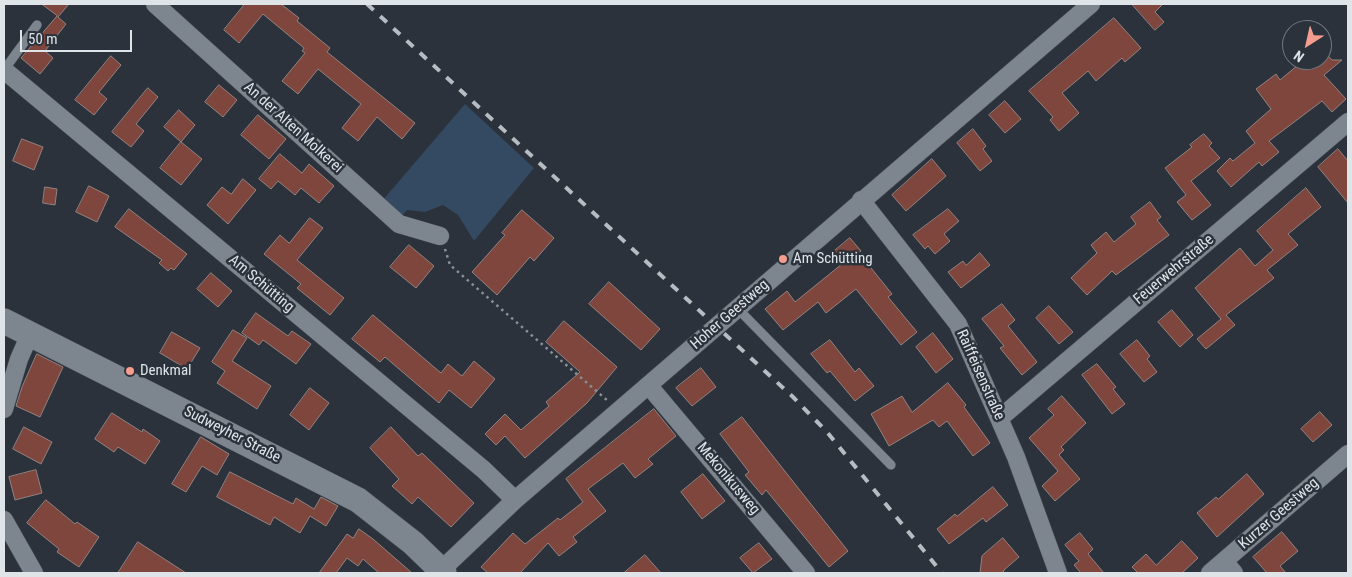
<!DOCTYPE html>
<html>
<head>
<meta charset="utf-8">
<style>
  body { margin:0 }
  #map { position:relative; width:1352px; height:577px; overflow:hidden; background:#2b323b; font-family:"Roboto Condensed",sans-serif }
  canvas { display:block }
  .frame { position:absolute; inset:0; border:5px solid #dfe4e9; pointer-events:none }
  .north { position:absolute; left:1282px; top:20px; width:50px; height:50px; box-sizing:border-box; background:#2b323b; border:1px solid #737981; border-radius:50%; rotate:215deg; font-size:14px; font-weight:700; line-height:20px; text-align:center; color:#dfe4e9 }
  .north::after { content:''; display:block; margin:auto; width:18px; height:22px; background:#f59d8e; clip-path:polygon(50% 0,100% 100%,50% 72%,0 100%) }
  .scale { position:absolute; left:20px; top:30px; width:112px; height:22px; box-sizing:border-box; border:2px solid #dfe4e9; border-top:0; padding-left:6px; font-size:15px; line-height:18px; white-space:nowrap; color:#dfe4e9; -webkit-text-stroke:4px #2b323b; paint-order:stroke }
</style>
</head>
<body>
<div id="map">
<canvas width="1352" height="577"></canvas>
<div class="frame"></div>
<div class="north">N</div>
<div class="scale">50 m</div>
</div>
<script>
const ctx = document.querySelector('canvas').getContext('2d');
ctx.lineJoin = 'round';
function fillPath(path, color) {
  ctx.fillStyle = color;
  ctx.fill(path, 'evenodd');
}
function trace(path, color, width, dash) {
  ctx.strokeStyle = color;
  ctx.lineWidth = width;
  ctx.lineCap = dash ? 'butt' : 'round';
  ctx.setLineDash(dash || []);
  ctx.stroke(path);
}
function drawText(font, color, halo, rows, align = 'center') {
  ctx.font = font + ' "Roboto Condensed",sans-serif';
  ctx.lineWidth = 5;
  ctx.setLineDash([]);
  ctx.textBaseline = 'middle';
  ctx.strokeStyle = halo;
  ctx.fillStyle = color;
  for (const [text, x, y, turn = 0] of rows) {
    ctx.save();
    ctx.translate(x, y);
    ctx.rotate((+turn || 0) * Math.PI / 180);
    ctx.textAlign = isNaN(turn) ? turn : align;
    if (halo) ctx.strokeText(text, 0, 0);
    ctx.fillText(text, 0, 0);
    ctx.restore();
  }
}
fillPath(new Path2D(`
  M 465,104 L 534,168 L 474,241 L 458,215 L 443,205 L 425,212 L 407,210 L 402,216 L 382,201 Z`), '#344962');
const building = new Path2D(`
  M 42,4 L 69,4 L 58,17 L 66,24 L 45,51 L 53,58 L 40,74 L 21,58 L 57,16 Z
  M 245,4 L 281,4 L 299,18 L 297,21 L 330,48 L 327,52 L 415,123 L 402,139 L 377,117 L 358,141 L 342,128 L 361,104 L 318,69 L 298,94 L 282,81 L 305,53 L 302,51 L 304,48 L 263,14 L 239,43 L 224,30 Z
  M 1132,4 L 1163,4 L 1155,12 L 1164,22 L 1155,30 Z
  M 1114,18 L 1141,48 L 1125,62 L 1122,58 L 1096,81 L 1088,71 L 1062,93 L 1079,113 L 1059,131 L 1050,120 L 1053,117 L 1029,91 Z
  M 1322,49 L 1332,60 L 1342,60 L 1324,75 L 1346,99 L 1332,112 L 1322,101 L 1269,141 L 1279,152 L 1262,166 L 1259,162 L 1231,187 L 1217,171 L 1230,158 L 1233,161 L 1255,143 L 1246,131 L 1271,109 L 1256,89 L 1276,74 L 1280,80 L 1304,60 L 1322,60 Z
  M 111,56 L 121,65 L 99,92 L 107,99 L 94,115 L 75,100 Z
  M 219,85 L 237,100 L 223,117 L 205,102 Z
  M 148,88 L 158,97 L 136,124 L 144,131 L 131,147 L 112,132 Z
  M 1005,101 L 1021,119 L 1005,133 L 989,115 Z
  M 179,110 L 195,125 L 181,142 L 164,127 Z
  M 258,115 L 286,139 L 269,159 L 241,135 Z
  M 973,129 L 986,146 L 983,149 L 992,161 L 980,171 L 957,143 Z
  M 1204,134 L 1212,143 L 1209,146 L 1220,158 L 1191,181 L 1211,205 L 1192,220 L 1177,202 L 1186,195 L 1165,168 L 1192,147 L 1190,145 Z
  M 22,139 L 43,147 L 34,170 L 13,161 Z
  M 181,142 L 202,159 L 181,185 L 160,168 Z
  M 1338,149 L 1348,161 L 1348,203 L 1318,167 Z
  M 280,154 L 302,173 L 309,164 L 334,186 L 319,203 L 301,188 L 295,195 L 278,181 L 271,189 L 259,179 Z
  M 932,159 L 946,176 L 906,211 L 892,195 Z
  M 243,179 L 256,190 L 228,224 L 207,205 L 222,187 L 231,194 Z
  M 89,186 L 109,196 L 97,222 L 76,212 Z
  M 45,187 L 57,189 L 55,205 L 43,203 Z
  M 1306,188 L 1321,207 L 1288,234 L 1298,245 L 1267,270 L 1274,278 L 1226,315 L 1235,325 L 1206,349 L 1197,339 L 1221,319 L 1195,288 L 1240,248 L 1255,266 L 1273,250 L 1257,231 Z
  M 1150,202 L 1161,217 L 1157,220 L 1169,235 L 1116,275 L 1112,271 L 1087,295 L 1071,278 L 1097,253 L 1091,245 L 1106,232 L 1114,242 L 1136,224 L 1131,217 Z
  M 129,209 L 187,254 L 174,270 L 171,268 L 168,271 L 159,263 L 162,260 L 115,227 Z
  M 948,209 L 959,221 L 944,234 L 950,241 L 935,254 L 928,246 L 925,249 L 913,235 Z
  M 522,210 L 554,238 L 534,261 L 530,257 L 497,295 L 472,272 L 505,235 L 502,233 Z
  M 310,218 L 323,228 L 297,260 L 344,298 L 330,315 L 297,288 L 301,284 L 264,254 L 280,235 L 289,243 Z
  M 850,238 L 861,251 L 859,253 L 892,294 L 888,297 L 917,332 L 901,345 L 856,289 L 826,313 L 818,302 L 783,330 L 765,309 L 787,291 L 795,302 L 842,264 L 832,253 Z
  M 409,245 L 434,266 L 416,288 L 390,267 Z
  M 980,253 L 990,265 L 961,288 L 948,272 L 963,261 L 966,265 Z
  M 211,273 L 232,291 L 218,307 L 197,289 Z
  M 609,282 L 660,329 L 641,350 L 589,304 Z
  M 1002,304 L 1015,320 L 1008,326 L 1037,362 L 1022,375 L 1000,348 L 1004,346 L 982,319 Z
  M 1049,306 L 1073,332 L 1059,344 L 1036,318 Z
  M 1172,310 L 1193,335 L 1180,347 L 1158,322 Z
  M 256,313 L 288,336 L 292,331 L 311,344 L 296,364 L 263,340 L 259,345 L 242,333 Z
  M 373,315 L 441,373 L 448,364 L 462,376 L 474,361 L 495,379 L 471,408 L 449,390 L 439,403 L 385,357 L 380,362 L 352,339 Z
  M 564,321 L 617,367 L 587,403 L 525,458 L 505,436 L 496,445 L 485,434 L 505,414 L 521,430 L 549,406 L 546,402 L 580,372 L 546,342 Z
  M 233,330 L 247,338 L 232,361 L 271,386 L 257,409 L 217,383 L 225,371 L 212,362 Z
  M 172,332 L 200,348 L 187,369 L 160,353 Z
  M 933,333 L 953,359 L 936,373 L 916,347 Z
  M 830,340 L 855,372 L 859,368 L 874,386 L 855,401 L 830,371 L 827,373 L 811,354 Z
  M 1137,340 L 1150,356 L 1147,359 L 1157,372 L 1144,382 L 1120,354 Z
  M 37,354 L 63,367 L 40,417 L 16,406 L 22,387 Z
  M 1097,364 L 1116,387 L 1113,389 L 1125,404 L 1112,414 L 1082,375 Z
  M 701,368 L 716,387 L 692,406 L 676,388 Z
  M 948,383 L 966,405 L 964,407 L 990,443 L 973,456 L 947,421 L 939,427 L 933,420 L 889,446 L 871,414 L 902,396 L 912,412 Z
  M 310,388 L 329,403 L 309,430 L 290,415 Z
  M 1062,396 L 1086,423 L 1061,447 L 1064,450 L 1059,455 L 1080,479 L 1055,501 L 1042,486 L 1058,471 L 1029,438 L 1054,415 L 1048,409 Z
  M 654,409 L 676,436 L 648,459 L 653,464 L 635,478 L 623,463 L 588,489 L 606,511 L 573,537 L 577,542 L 559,556 L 548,543 L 520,573 L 488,573 L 481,567 L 513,533 L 525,544 L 558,518 L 560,520 L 583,502 L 566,479 Z
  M 1320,412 L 1332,425 L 1313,442 L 1301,429 Z
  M 112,413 L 142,432 L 143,429 L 160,441 L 145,464 L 118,447 L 114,452 L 95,439 Z
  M 742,417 L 848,551 L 829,567 L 766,490 L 762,495 L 745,475 L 749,472 L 720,434 Z
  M 24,427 L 52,442 L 41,464 L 13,449 Z
  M 391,427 L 418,456 L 422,453 L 474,503 L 451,527 L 418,497 L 412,504 L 392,486 L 399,479 L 370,448 Z
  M 201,437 L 229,454 L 217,475 L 202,466 L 186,492 L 172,484 Z
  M 36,470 L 42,493 L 15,500 L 9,477 Z
  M 230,472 L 293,504 L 296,498 L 314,509 L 321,497 L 338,506 L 326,526 L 310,516 L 300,533 L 274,517 L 270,525 L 217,497 Z
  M 703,474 L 725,501 L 702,519 L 681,492 Z
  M 1247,474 L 1264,494 L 1217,537 L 1197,513 L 1216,497 L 1218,499 Z
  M 993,487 L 1008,505 L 986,522 L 983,518 L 949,544 L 937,529 L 955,514 L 957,516 Z
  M 46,500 L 75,524 L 77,522 L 99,537 L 79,567 L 57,552 L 59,549 L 27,523 Z
  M 359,529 L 373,539 L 412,573 L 379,573 L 363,559 L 358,566 L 347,558 L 336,573 L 319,573 L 347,534 L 353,538 Z
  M 1282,532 L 1298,551 L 1280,566 L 1286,573 L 1267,573 L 1253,557 Z
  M 1080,533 L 1093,549 L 1088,554 L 1104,573 L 1081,573 L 1074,565 L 1079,561 L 1065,545 Z
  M 1003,538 L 1019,557 L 1004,570 L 1003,573 L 980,573 L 982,556 Z
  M 1182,541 L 1198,558 L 1182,573 L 1138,573 L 1132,567 L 1146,554 L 1156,565 Z
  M 138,542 L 186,573 L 118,573 Z
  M 759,543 L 772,559 L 753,573 L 740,558 Z
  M 645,555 L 661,573 L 624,573 Z`);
fillPath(building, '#7f463d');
trace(building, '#928381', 1);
const lane = new Path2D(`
  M 4,70 L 37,25
  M 738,309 L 891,465`);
const street = new Path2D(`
  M 155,4 L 399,224 L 440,236
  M 4,70 L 484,470 L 515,500
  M 861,200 L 958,324 L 1016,457 L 1058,573
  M 649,386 L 806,573
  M 4,409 L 19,359 L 30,334
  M 1000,418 L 1348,122
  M 4,520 L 34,573
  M 1224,561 L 1234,573
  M 438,573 L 515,500 L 1091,4
  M 1210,573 L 1348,454`);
const secondary = new Path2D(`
  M 4,321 L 358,500 L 413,543 L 444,573`);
trace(lane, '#484f56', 10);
trace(street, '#484f56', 19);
trace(secondary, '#484f56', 26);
trace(new Path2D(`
  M 445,249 L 450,265 L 608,401`), '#8a9097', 2.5, [2.5, 4]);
trace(lane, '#7d858f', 9);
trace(street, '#7d858f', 18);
trace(secondary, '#7d858f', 25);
trace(new Path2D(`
  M 367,4 L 793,397 L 827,432 L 942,573`), '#b6bcc1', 4, [9, 9]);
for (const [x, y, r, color] of [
  [783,259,5,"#f59d8e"],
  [130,371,5,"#f59d8e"]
]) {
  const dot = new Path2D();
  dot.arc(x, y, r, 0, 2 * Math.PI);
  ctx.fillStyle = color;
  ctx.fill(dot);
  trace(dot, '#2b323b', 2);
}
drawText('15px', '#dfe4e9', '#2b323b', [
  ["An der Alten Molkerei",293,128,42],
  ["Feuerwehrstraße",1174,270,-40],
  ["Am Schütting",261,284,40],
  ["Hoher Geestweg",730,315,-41],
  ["Raiffeisenstraße",980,375,66],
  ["Sudweyher Straße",232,435,27],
  ["Mekonikusweg",728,479,50],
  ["Kurzer Geestweg",1279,514,-41]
]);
drawText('15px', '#dfe4e9', '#2b323b', [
  ["Am Schütting",793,259],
  ["Denkmal",140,371]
], 'left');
</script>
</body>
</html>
